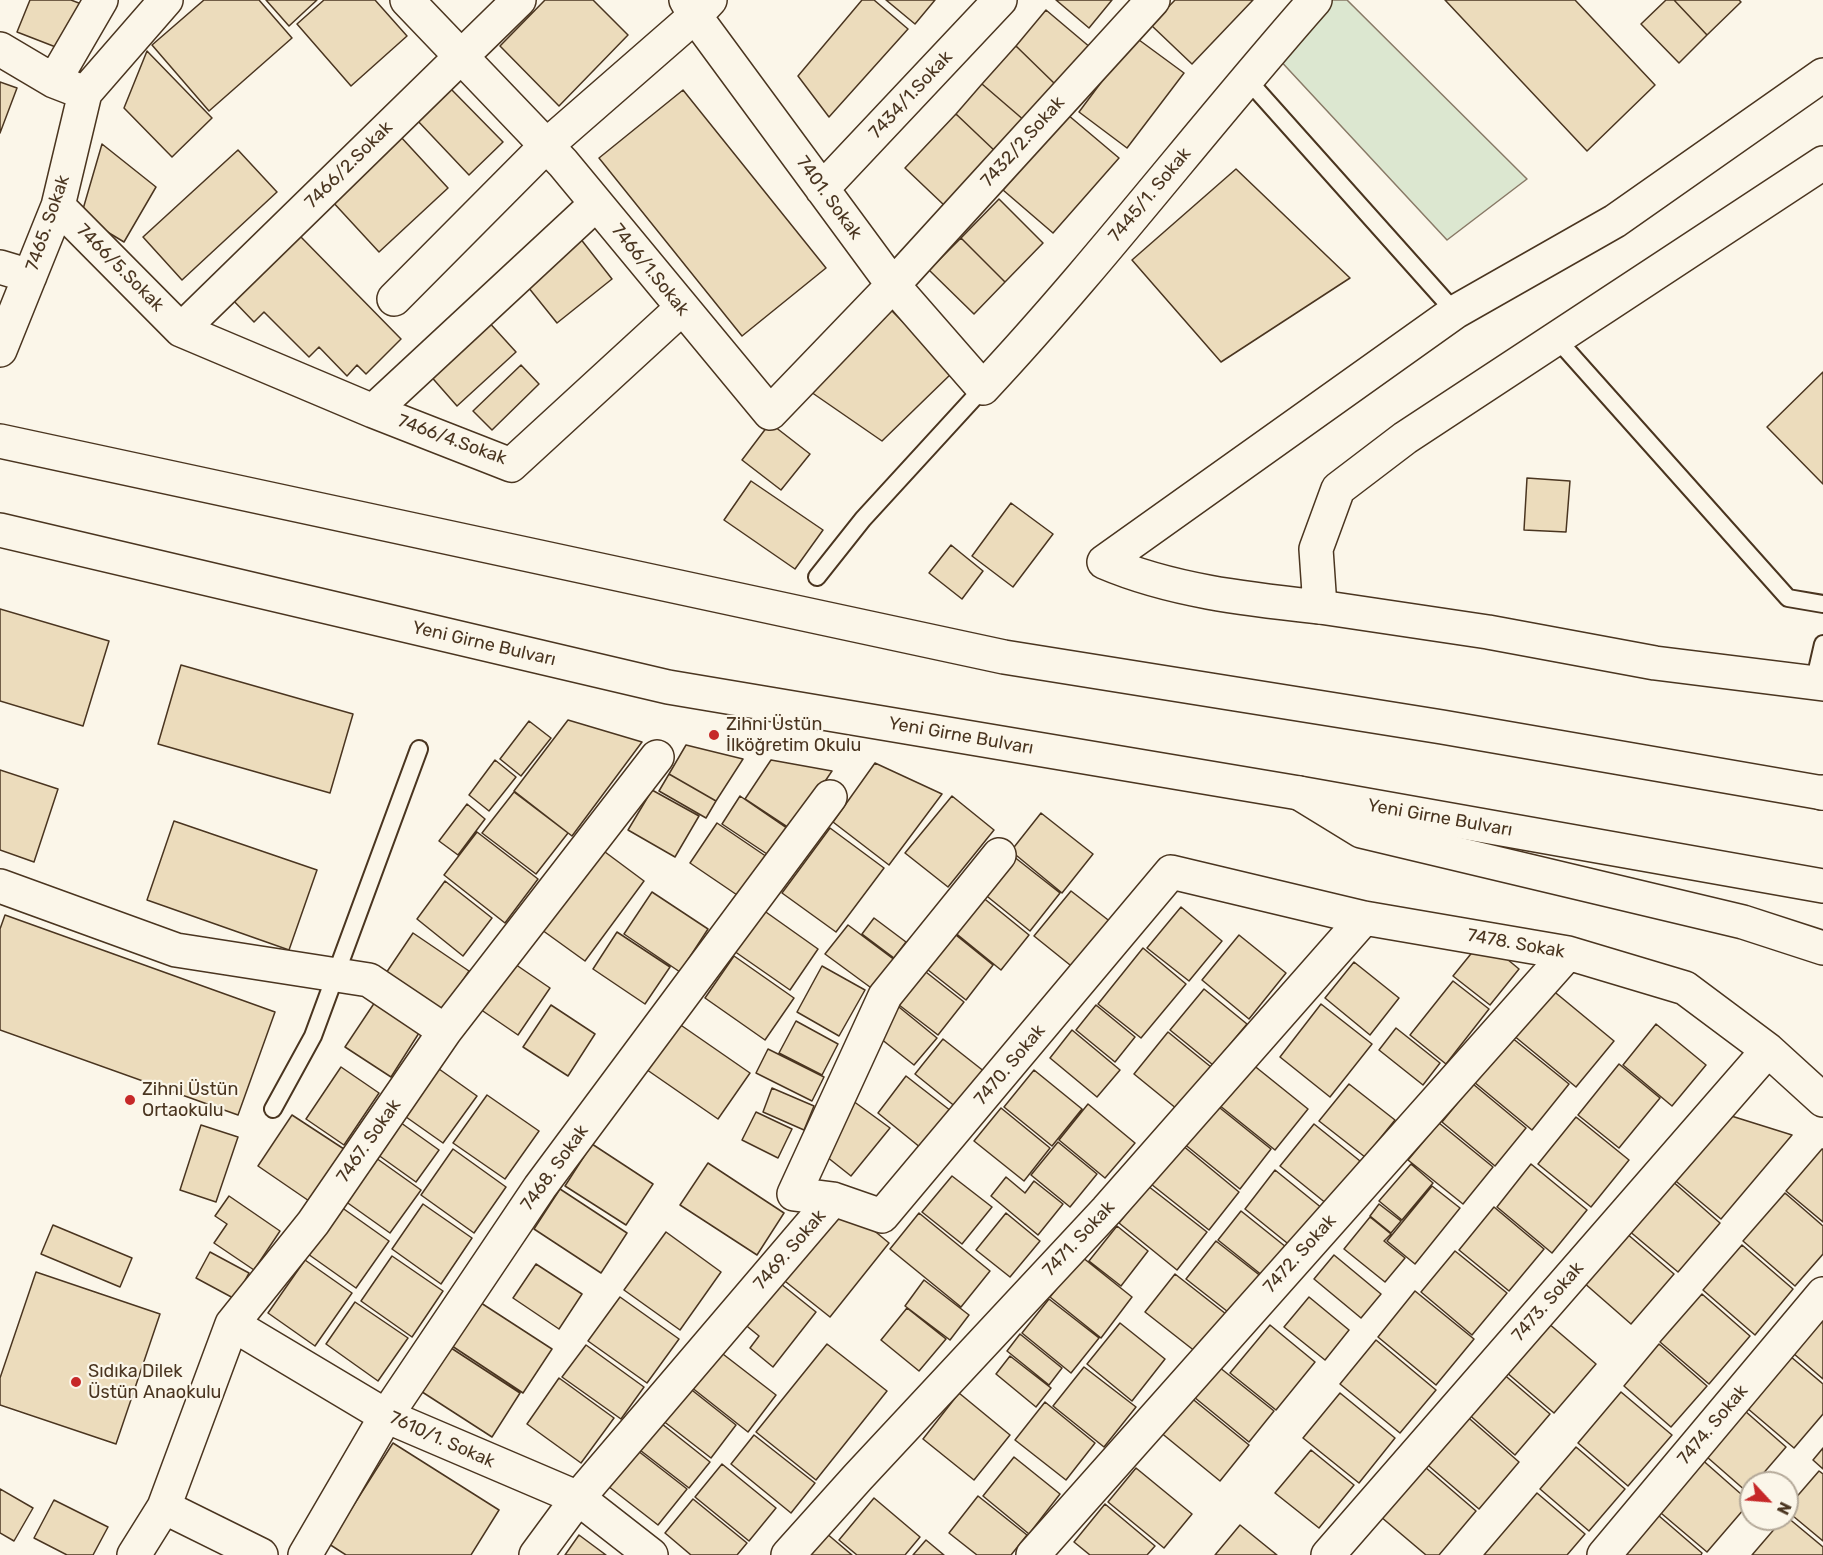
<!DOCTYPE html>
<html>
<head>
<meta charset="utf-8">
<style>
  body { margin:0 }
  #map { position:relative; width:1823px; height:1555px; overflow:hidden; background:#fbf6e9; font-family:Rubik,sans-serif }
  canvas { display:block }
  .north { position:absolute; left:1739px; top:1471px; width:60px; height:60px; box-sizing:border-box; background:#fbf6e9; border:2px solid #b4a999; border-radius:50%; rotate:116deg; font-size:16px; font-weight:700; line-height:24px; text-align:center; color:#4a3520 }
  .north::after { content:''; display:block; margin:auto; width:21px; height:27px; background:#c62828; clip-path:polygon(50% 0,100% 100%,50% 72%,0 100%) }
</style>
</head>
<body>
<div id="map">
<canvas width="1823" height="1555"></canvas>
<div class="north">N</div>
</div>
<script>
const ctx = document.querySelector('canvas').getContext('2d');
ctx.lineJoin = 'round';
function fillPath(path, color) {
  ctx.fillStyle = color;
  ctx.fill(path, 'evenodd');
}
function trace(path, color, width, dash) {
  ctx.strokeStyle = color;
  ctx.lineWidth = width;
  ctx.lineCap = dash ? 'butt' : 'round';
  ctx.setLineDash(dash || []);
  ctx.stroke(path);
}
function drawText(font, color, halo, rows, align = 'center') {
  ctx.font = font + ' Rubik,sans-serif';
  ctx.lineWidth = 4.5;
  ctx.setLineDash([]);
  ctx.textBaseline = 'middle';
  ctx.strokeStyle = halo;
  ctx.fillStyle = color;
  for (const [text, x, y, turn = 0] of rows) {
    ctx.save();
    ctx.translate(x, y);
    ctx.rotate((+turn || 0) * Math.PI / 180);
    ctx.textAlign = isNaN(turn) ? turn : align;
    if (halo) ctx.strokeText(text, 0, 0);
    ctx.fillText(text, 0, 0);
    ctx.restore();
  }
}
const green = new Path2D(`
  M 1323,0 L 1347,0 L 1527,179 L 1447,240 L 1276,56 Z`);
fillPath(green, '#dce7d0');
trace(green, '#887966', 1.5);
const building = new Path2D(`
  M 30,0 L 71,0 L 84,5 L 66,51 L 17,32 Z
  M 204,0 L 259,0 L 292,38 L 209,111 L 152,45 Z
  M 266,0 L 317,0 L 289,26 Z
  M 324,0 L 375,0 L 407,36 L 351,86 L 297,24 Z
  M 545,0 L 593,0 L 628,35 L 559,106 L 500,46 Z
  M 862,0 L 874,0 L 908,29 L 829,117 L 798,76 Z
  M 886,0 L 935,0 L 915,24 Z
  M 1056,0 L 1112,0 L 1089,28 Z
  M 1175,0 L 1253,0 L 1192,64 L 1151,25 Z
  M 1445,0 L 1575,0 L 1655,85 L 1587,151 Z
  M 1666,0 L 1674,0 L 1707,35 L 1679,63 L 1641,24 Z
  M 1674,0 L 1739,0 L 1741,2 L 1707,35 Z
  M 1046,10 L 1091,48 L 1056,85 L 1016,46 Z
  M 1135,37 L 1184,73 L 1127,148 L 1079,112 Z
  M 1016,46 L 1056,85 L 1025,121 L 982,84 Z
  M 147,51 L 212,118 L 172,157 L 124,108 Z
  M 0,82 L 17,88 L 0,133 Z
  M 982,84 L 1025,121 L 996,152 L 956,114 Z
  M 449,87 L 503,142 L 469,175 L 416,119 Z
  M 683,90 L 826,268 L 742,336 L 599,158 Z
  M 956,114 L 996,152 L 945,206 L 905,168 Z
  M 1068,115 L 1119,158 L 1053,233 L 1003,190 Z
  M 400,136 L 448,188 L 379,252 L 331,200 Z
  M 102,144 L 156,187 L 124,242 L 81,216 Z
  M 238,150 L 277,192 L 182,280 L 143,237 Z
  M 1236,169 L 1350,278 L 1221,362 L 1132,260 Z
  M 999,199 L 1043,243 L 1005,282 L 961,238 Z
  M 576,233 L 612,279 L 557,323 L 520,277 Z
  M 299,235 L 401,339 L 366,374 L 357,365 L 347,376 L 319,347 L 309,357 L 264,312 L 254,322 L 230,297 Z
  M 961,238 L 1005,282 L 974,314 L 929,270 Z
  M 888,307 L 953,372 L 882,441 L 811,392 Z
  M 486,319 L 516,352 L 457,406 L 428,373 Z
  M 521,365 L 539,384 L 492,430 L 473,411 Z
  M 1823,372 L 1823,484 L 1767,427 Z
  M 770,423 L 810,454 L 781,490 L 742,460 Z
  M 1527,478 L 1570,481 L 1566,532 L 1524,530 Z
  M 751,481 L 823,530 L 795,569 L 724,520 Z
  M 1011,503 L 1053,534 L 1013,587 L 972,556 Z
  M 951,545 L 983,571 L 962,599 L 929,573 Z
  M 0,609 L 109,641 L 83,726 L 0,701 Z
  M 181,665 L 353,714 L 330,793 L 158,744 Z
  M 568,720 L 642,742 L 572,836 L 514,791 Z
  M 529,721 L 551,738 L 521,776 L 500,759 Z
  M 686,745 L 743,759 L 716,801 L 669,774 Z
  M 495,760 L 516,777 L 489,811 L 469,795 Z
  M 771,760 L 832,771 L 792,830 L 745,799 Z
  M 875,763 L 942,794 L 889,865 L 833,822 Z
  M 0,770 L 58,789 L 34,862 L 0,850 Z
  M 669,774 L 716,801 L 706,818 L 659,791 Z
  M 652,790 L 699,816 L 675,857 L 628,830 Z
  M 514,792 L 568,833 L 536,874 L 482,833 Z
  M 740,796 L 791,831 L 773,858 L 722,824 Z
  M 952,796 L 994,830 L 948,887 L 905,853 Z
  M 467,804 L 485,819 L 458,855 L 439,841 Z
  M 1041,813 L 1093,854 L 1062,893 L 1011,851 Z
  M 174,821 L 317,870 L 289,950 L 147,900 Z
  M 717,823 L 770,859 L 743,899 L 690,863 Z
  M 830,828 L 884,868 L 836,932 L 782,893 Z
  M 477,832 L 538,879 L 505,923 L 444,875 Z
  M 601,849 L 644,881 L 585,961 L 542,930 Z
  M 1013,856 L 1060,893 L 1030,931 L 983,893 Z
  M 445,881 L 492,918 L 463,956 L 417,919 Z
  M 1071,891 L 1112,923 L 1075,969 L 1034,936 Z
  M 652,892 L 708,929 L 680,972 L 624,934 Z
  M 981,896 L 1029,935 L 1001,970 L 953,931 Z
  M 1181,907 L 1222,941 L 1189,981 L 1147,948 Z
  M 763,910 L 818,949 L 790,990 L 734,951 Z
  M 5,915 L 275,1012 L 238,1115 L 0,1030 L 0,929 Z
  M 874,918 L 906,942 L 894,958 L 862,934 Z
  M 848,925 L 896,961 L 874,990 L 825,954 Z
  M 946,927 L 993,965 L 966,1000 L 918,962 Z
  M 617,932 L 670,967 L 645,1004 L 593,969 Z
  M 413,933 L 469,971 L 437,1020 L 380,982 Z
  M 1239,935 L 1286,973 L 1249,1019 L 1202,980 Z
  M 1483,939 L 1519,969 L 1490,1005 L 1453,976 Z
  M 1143,948 L 1186,984 L 1141,1038 L 1098,1004 Z
  M 734,956 L 794,998 L 765,1040 L 705,998 Z
  M 509,960 L 550,988 L 518,1035 L 477,1007 Z
  M 1354,962 L 1399,998 L 1370,1035 L 1325,998 Z
  M 917,965 L 964,1002 L 938,1035 L 890,998 Z
  M 822,966 L 865,990 L 839,1036 L 797,1012 Z
  M 1453,981 L 1489,1009 L 1446,1064 L 1410,1035 Z
  M 1204,989 L 1247,1024 L 1213,1065 L 1170,1030 Z
  M 1551,989 L 1614,1041 L 1576,1087 L 1513,1035 Z
  M 381,993 L 426,1022 L 391,1077 L 345,1047 Z
  M 894,1003 L 937,1038 L 914,1065 L 871,1031 Z
  M 1321,1004 L 1372,1044 L 1330,1097 L 1280,1057 Z
  M 551,1005 L 595,1034 L 568,1076 L 523,1047 Z
  M 1096,1005 L 1135,1037 L 1115,1062 L 1076,1030 Z
  M 672,1019 L 750,1073 L 718,1119 L 640,1065 Z
  M 796,1021 L 838,1044 L 822,1075 L 779,1053 Z
  M 1656,1024 L 1706,1065 L 1672,1106 L 1623,1065 Z
  M 1396,1028 L 1440,1063 L 1423,1085 L 1379,1050 Z
  M 1072,1030 L 1120,1070 L 1097,1097 L 1050,1058 Z
  M 1168,1032 L 1211,1067 L 1177,1109 L 1134,1074 Z
  M 1511,1037 L 1569,1084 L 1532,1130 L 1474,1082 Z
  M 943,1039 L 990,1076 L 962,1112 L 915,1074 Z
  M 768,1049 L 824,1077 L 812,1101 L 756,1073 Z
  M 432,1064 L 477,1096 L 443,1143 L 399,1112 Z
  M 1252,1064 L 1308,1109 L 1275,1150 L 1219,1105 Z
  M 1619,1064 L 1660,1098 L 1619,1148 L 1578,1115 Z
  M 341,1067 L 379,1093 L 344,1145 L 306,1119 Z
  M 1034,1070 L 1082,1109 L 1052,1146 L 1004,1107 Z
  M 906,1076 L 951,1111 L 921,1148 L 878,1113 Z
  M 1349,1084 L 1395,1120 L 1365,1157 L 1319,1121 Z
  M 1473,1084 L 1526,1128 L 1495,1166 L 1442,1122 Z
  M 772,1088 L 814,1106 L 804,1130 L 763,1112 Z
  M 487,1095 L 539,1131 L 505,1179 L 453,1143 Z
  M 849,1098 L 890,1128 L 851,1176 L 822,1153 Z
  M 1088,1104 L 1135,1143 L 1105,1178 L 1059,1140 Z
  M 1215,1104 L 1271,1149 L 1240,1189 L 1183,1143 Z
  M 1001,1108 L 1050,1148 L 1024,1181 L 974,1141 Z
  M 756,1112 L 792,1129 L 778,1158 L 742,1140 Z
  M 1725,1114 L 1792,1135 L 1721,1219 L 1671,1177 Z
  M 292,1115 L 347,1151 L 312,1203 L 258,1166 Z
  M 1576,1117 L 1629,1160 L 1591,1207 L 1538,1164 Z
  M 397,1120 L 439,1150 L 416,1182 L 374,1152 Z
  M 1439,1123 L 1493,1167 L 1463,1204 L 1408,1160 Z
  M 1314,1124 L 1360,1161 L 1327,1204 L 1280,1166 Z
  M 201,1125 L 238,1137 L 216,1202 L 180,1190 Z
  M 1058,1142 L 1097,1174 L 1070,1207 L 1031,1175 Z
  M 592,1144 L 653,1184 L 626,1225 L 565,1186 Z
  M 1182,1145 L 1239,1192 L 1209,1230 L 1151,1184 Z
  M 453,1149 L 506,1187 L 474,1233 L 421,1195 Z
  M 1822,1149 L 1823,1149 L 1823,1222 L 1786,1191 Z
  M 376,1158 L 421,1190 L 390,1233 L 345,1201 Z
  M 708,1163 L 784,1213 L 757,1255 L 680,1205 Z
  M 1411,1164 L 1433,1183 L 1402,1220 L 1379,1201 Z
  M 1531,1164 L 1587,1210 L 1552,1253 L 1497,1207 Z
  M 1275,1170 L 1328,1213 L 1297,1251 L 1245,1209 Z
  M 952,1176 L 992,1207 L 962,1244 L 922,1212 Z
  M 1006,1177 L 1025,1193 L 1034,1181 L 1063,1204 L 1038,1235 L 991,1196 Z
  M 1671,1180 L 1720,1223 L 1678,1272 L 1628,1230 Z
  M 1148,1186 L 1207,1232 L 1177,1270 L 1119,1223 Z
  M 1432,1186 L 1460,1208 L 1415,1264 L 1387,1241 Z
  M 560,1189 L 627,1233 L 601,1273 L 534,1229 Z
  M 1785,1193 L 1823,1226 L 1823,1254 L 1795,1286 L 1743,1241 Z
  M 229,1196 L 280,1231 L 254,1270 L 214,1243 L 227,1224 L 215,1216 Z
  M 841,1203 L 889,1243 L 830,1317 L 781,1278 Z
  M 423,1204 L 472,1238 L 441,1284 L 392,1249 Z
  M 1379,1204 L 1401,1221 L 1391,1233 L 1370,1216 Z
  M 341,1207 L 389,1241 L 356,1288 L 308,1254 Z
  M 1494,1207 L 1544,1249 L 1509,1291 L 1459,1250 Z
  M 1241,1211 L 1296,1255 L 1273,1284 L 1218,1240 Z
  M 919,1213 L 990,1271 L 961,1307 L 890,1249 Z
  M 1006,1213 L 1040,1241 L 1010,1277 L 976,1250 Z
  M 1370,1217 L 1391,1234 L 1384,1241 L 1405,1258 L 1385,1282 L 1344,1249 Z
  M 53,1225 L 132,1258 L 120,1287 L 41,1254 Z
  M 1117,1226 L 1148,1251 L 1121,1286 L 1089,1261 Z
  M 666,1232 L 721,1272 L 680,1330 L 624,1290 Z
  M 1626,1233 L 1674,1274 L 1631,1324 L 1583,1282 Z
  M 1216,1241 L 1267,1281 L 1237,1319 L 1186,1279 Z
  M 1742,1245 L 1793,1289 L 1755,1335 L 1703,1290 Z
  M 1455,1251 L 1507,1293 L 1472,1335 L 1421,1292 Z
  M 210,1252 L 249,1273 L 235,1299 L 196,1278 Z
  M 1334,1255 L 1381,1294 L 1361,1318 L 1314,1279 Z
  M 392,1256 L 443,1291 L 412,1337 L 361,1301 Z
  M 1082,1257 L 1132,1297 L 1101,1338 L 1050,1297 Z
  M 305,1260 L 352,1293 L 315,1346 L 268,1313 Z
  M 536,1264 L 582,1294 L 559,1329 L 513,1298 Z
  M 36,1272 L 160,1314 L 116,1444 L 0,1405 L 0,1378 Z
  M 1175,1274 L 1226,1314 L 1196,1352 L 1145,1312 Z
  M 776,1280 L 816,1312 L 773,1367 L 750,1348 L 759,1336 L 743,1323 Z
  M 924,1280 L 969,1315 L 950,1340 L 905,1306 Z
  M 1415,1291 L 1474,1339 L 1436,1385 L 1378,1337 Z
  M 1702,1294 L 1750,1336 L 1709,1384 L 1660,1342 Z
  M 620,1297 L 679,1339 L 647,1383 L 588,1341 Z
  M 1309,1297 L 1349,1330 L 1325,1360 L 1284,1327 Z
  M 1049,1299 L 1099,1338 L 1071,1373 L 1022,1333 Z
  M 478,1301 L 552,1349 L 523,1393 L 449,1344 Z
  M 355,1302 L 408,1338 L 378,1381 L 326,1344 Z
  M 907,1308 L 946,1339 L 919,1371 L 881,1340 Z
  M 1823,1311 L 1823,1379 L 1786,1347 Z
  M 1120,1323 L 1165,1359 L 1132,1401 L 1087,1364 Z
  M 1548,1323 L 1596,1364 L 1554,1413 L 1506,1372 Z
  M 1270,1325 L 1315,1362 L 1276,1410 L 1230,1373 Z
  M 1020,1334 L 1062,1368 L 1049,1385 L 1007,1351 Z
  M 1376,1340 L 1436,1390 L 1400,1433 L 1340,1384 Z
  M 445,1344 L 520,1393 L 492,1437 L 416,1388 Z
  M 827,1344 L 887,1391 L 816,1480 L 756,1432 Z
  M 1659,1344 L 1707,1386 L 1671,1427 L 1624,1386 Z
  M 586,1345 L 644,1387 L 621,1419 L 562,1377 Z
  M 719,1351 L 776,1395 L 748,1432 L 691,1387 Z
  M 1784,1351 L 1823,1384 L 1823,1414 L 1794,1448 L 1740,1402 Z
  M 1010,1356 L 1051,1388 L 1036,1407 L 996,1374 Z
  M 1084,1367 L 1136,1407 L 1104,1447 L 1053,1406 Z
  M 1219,1367 L 1274,1411 L 1249,1442 L 1194,1397 Z
  M 1501,1372 L 1550,1414 L 1515,1455 L 1466,1412 Z
  M 559,1378 L 614,1418 L 581,1463 L 527,1424 Z
  M 688,1387 L 736,1425 L 711,1458 L 662,1420 Z
  M 1184,1392 L 1249,1445 L 1220,1481 L 1154,1427 Z
  M 1621,1392 L 1672,1435 L 1628,1486 L 1578,1443 Z
  M 959,1393 L 1010,1435 L 974,1480 L 923,1439 Z
  M 1340,1393 L 1395,1438 L 1359,1483 L 1303,1438 Z
  M 1045,1402 L 1095,1443 L 1066,1480 L 1015,1440 Z
  M 1745,1411 L 1786,1447 L 1755,1483 L 1751,1483 L 1751,1487 L 1747,1492 L 1707,1457 Z
  M 1463,1413 L 1519,1462 L 1479,1509 L 1423,1461 Z
  M 657,1420 L 710,1462 L 689,1488 L 636,1447 Z
  M 754,1435 L 815,1483 L 791,1513 L 731,1464 Z
  M 393,1443 L 499,1510 L 471,1555 L 346,1555 L 329,1544 Z
  M 633,1447 L 687,1489 L 658,1525 L 604,1483 Z
  M 1576,1447 L 1625,1489 L 1589,1531 L 1540,1489 Z
  M 1823,1448 L 1823,1469 L 1813,1460 Z
  M 1311,1450 L 1354,1485 L 1319,1528 L 1275,1493 Z
  M 1014,1457 L 1060,1494 L 1029,1534 L 983,1496 Z
  M 1699,1457 L 1750,1502 L 1707,1552 L 1655,1508 Z
  M 1418,1461 L 1476,1511 L 1439,1555 L 1426,1555 L 1374,1511 Z
  M 722,1464 L 776,1508 L 749,1541 L 695,1497 Z
  M 1136,1468 L 1192,1514 L 1164,1548 L 1108,1502 Z
  M 1819,1471 L 1823,1474 L 1823,1541 L 1787,1511 L 1787,1508 Z
  M 0,1489 L 33,1508 L 14,1541 L 0,1533 Z
  M 1537,1493 L 1585,1534 L 1567,1555 L 1484,1555 Z
  M 978,1496 L 1027,1535 L 1011,1555 L 977,1555 L 949,1533 Z
  M 874,1498 L 920,1537 L 905,1555 L 857,1555 L 839,1540 Z
  M 693,1499 L 747,1543 L 737,1555 L 691,1555 L 665,1533 Z
  M 54,1500 L 108,1527 L 93,1555 L 67,1555 L 34,1538 Z
  M 1105,1504 L 1155,1546 L 1147,1555 L 1090,1555 L 1074,1542 Z
  M 1651,1509 L 1702,1553 L 1701,1555 L 1615,1555 Z
  M 1787,1517 L 1823,1547 L 1823,1555 L 1752,1555 L 1783,1519 L 1787,1519 Z
  M 1240,1525 L 1277,1555 L 1215,1555 Z
  M 826,1533 L 852,1555 L 808,1555 Z
  M 579,1535 L 606,1555 L 565,1555 Z
  M 926,1540 L 944,1555 L 913,1555 Z`);
fillPath(building, '#ecdcbc');
trace(building, '#4a3520', 1.5);
const service = new Path2D(`
  M 1246,78 L 1455,312
  M 1556,338 L 1788,598 L 1823,604
  M 817,577 L 863,519 L 983,388
  M 1814,683 L 1823,644
  M 273,1109 L 313,1036 L 419,749`);
const minor = new Path2D(`
  M 407,0 L 563,163 L 770,413 L 893,285 L 1153,0
  M 686,0 L 695,16 L 893,285 L 983,388 C 1099,264 1202,128 1315,0
  M 0,49 L 54,81 L 85,93
  M 54,81 L 101,0
  M 822,189 L 1000,0
  M 58,206 L 181,330 L 373,411 L 511,465 L 682,308
  M 0,267 L 30,276
  M 394,299 L 546,146 L 695,16 L 710,0
  M 181,330 L 519,0
  M 0,350 L 58,206 L 85,93 L 166,0
  M 373,411 L 596,204
  M 1320,607 L 1488,632 L 1655,663 L 1823,684
  M 999,855 L 885,996 L 794,1194 L 833,1199 L 882,1216 L 1171,872 L 1364,918 L 1568,953 L 1685,988 L 1768,1050 L 1823,1100
  M 0,886 L 176,950 L 369,980 L 445,1031
  M 232,1324 L 386,1416 L 578,1498 L 651,1555
  M 164,1507 L 261,1555
  M 134,1555 L 164,1507 L 232,1324 L 313,1223 L 445,1031 L 657,757
  M 305,1555 L 386,1416 L 540,1187 L 830,797
  M 536,1555 L 578,1498 L 833,1199
  M 788,1555 L 858,1477 L 1107,1210 L 1364,918
  M 1033,1555 L 1568,953
  M 1328,1555 L 1768,1050
  M 1604,1555 L 1823,1294`);
const tertiary = new Path2D(`
  M 1823,75 L 1615,221 L 1455,312 L 1104,562 C 1172,591 1247,599 1320,607 L 1316,549 L 1338,489 L 1405,438 L 1823,163`);
const primary = new Path2D(`
  M 0,441 L 1004,657 L 1442,727 L 1823,793
  M 0,530 L 668,687 L 1299,793 L 1823,886`);
const motorway = new Path2D(`
  M 1299,793 L 1361,831 L 1743,922 L 1823,948
  M 1822,793 L 1823,792`);
trace(service, '#4a3520', 20);
trace(minor, '#4a3520', 36);
trace(tertiary, '#4a3520', 36);
trace(primary, '#4a3520', 36);
trace(motorway, '#4a3520', 36);
trace(service, '#fbf6e9', 16);
trace(minor, '#fbf6e9', 33);
trace(tertiary, '#fbf6e9', 33);
trace(primary, '#fbf6e9', 33);
trace(motorway, '#fbf6e9', 33);
for (const [x, y, r, color] of [
  [714,735,6,"#c62828"],
  [130,1100,6,"#c62828"],
  [76,1382,6,"#c62828"]
]) {
  const dot = new Path2D();
  dot.arc(x, y, r, 0, 2 * Math.PI);
  ctx.fillStyle = color;
  ctx.fill(dot);
  trace(dot, '#fbf6e9', 2);
}
drawText('18px', '#4a3520', '#fbf6e9', [
  ["7434/1.Sokak",911,95,-47],
  ["7432/2.Sokak",1023,142,-48],
  ["7466/2.Sokak",349,165,-45],
  ["7445/1. Sokak",1150,195,-50],
  ["7401. Sokak",829,198,54],
  ["7465. Sokak",48,223,-71],
  ["7466/5.Sokak",120,268,45],
  ["7466/1.Sokak",650,270,51],
  ["7466/4.Sokak",452,440,20],
  ["Yeni Girne Bulvarı",484,644,13],
  ["Yeni Girne Bulvarı",961,736,10],
  ["Yeni Girne Bulvarı",1440,818,10],
  ["7478. Sokak",1516,944,10],
  ["7470. Sokak",1010,1065,-50],
  ["7467. Sokak",369,1141,-55],
  ["7468. Sokak",555,1168,-54],
  ["7471. Sokak",1079,1239,-47],
  ["7469. Sokak",790,1250,-49],
  ["7472. Sokak",1300,1254,-48],
  ["7473. Sokak",1548,1302,-49],
  ["7474. Sokak",1713,1425,-50],
  ["7610/1. Sokak",442,1440,24]
]);
drawText('18px', '#4a3520', '#fbf6e9', [
  ["Zihni Üstün",726,725],
  ["İlköğretim Okulu",726,746],
  ["Zihni Üstün",142,1090],
  ["Ortaokulu",142,1111],
  ["Sıdıka Dilek",88,1372],
  ["Üstün Anaokulu",88,1393]
], 'left');
</script>
</body>
</html>
